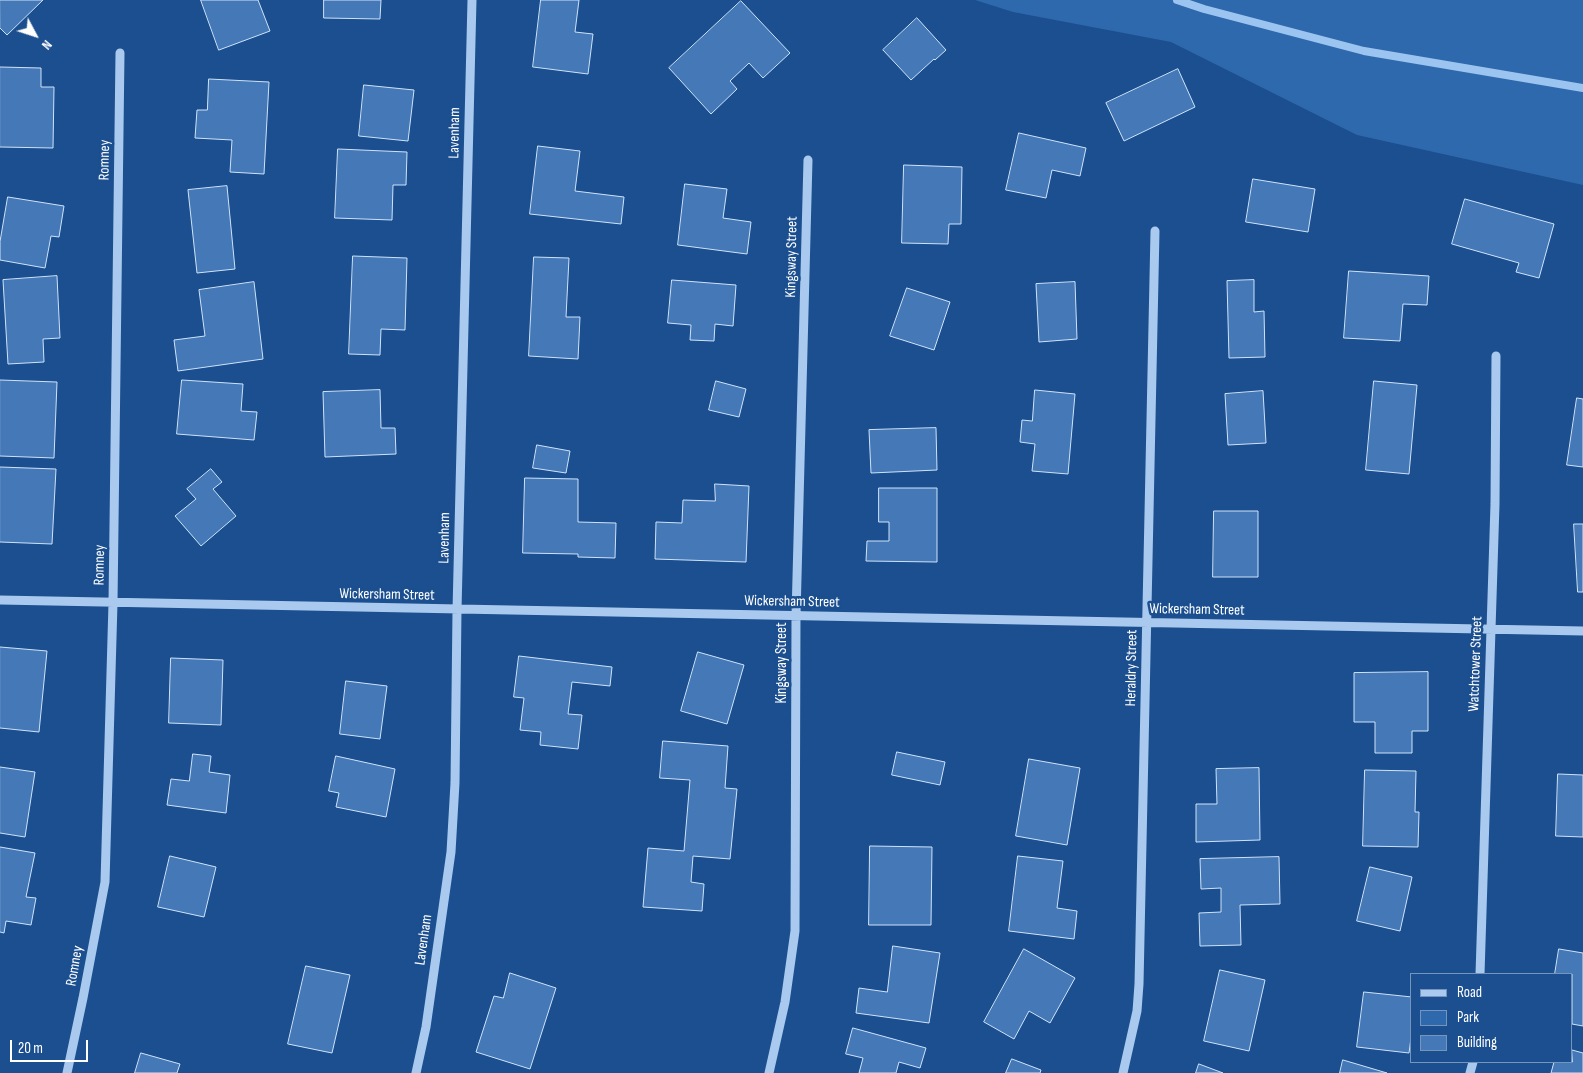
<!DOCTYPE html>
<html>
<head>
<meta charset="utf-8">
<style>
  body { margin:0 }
  #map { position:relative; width:1583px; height:1073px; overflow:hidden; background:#1b4f8f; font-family:"Sofia Sans Condensed",sans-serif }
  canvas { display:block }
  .legend { position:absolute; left:1410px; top:973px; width:162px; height:90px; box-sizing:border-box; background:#1b4f8f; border:1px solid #7695bc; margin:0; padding:6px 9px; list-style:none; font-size:15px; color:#fff }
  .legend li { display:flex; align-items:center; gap:10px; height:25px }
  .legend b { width:25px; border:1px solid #7695bc }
  .north { position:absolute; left:10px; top:10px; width:50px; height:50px; -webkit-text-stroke:4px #1b4f8f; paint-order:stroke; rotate:130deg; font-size:14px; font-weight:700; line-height:20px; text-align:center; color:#fff }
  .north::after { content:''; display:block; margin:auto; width:18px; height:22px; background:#fff; clip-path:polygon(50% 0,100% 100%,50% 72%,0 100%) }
  .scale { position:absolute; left:10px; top:1040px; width:78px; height:22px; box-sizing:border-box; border:2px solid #fff; border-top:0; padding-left:6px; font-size:15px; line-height:18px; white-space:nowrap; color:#fff; -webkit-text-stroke:4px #1b4f8f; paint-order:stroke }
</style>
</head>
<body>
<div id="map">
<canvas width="1583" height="1073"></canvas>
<ul class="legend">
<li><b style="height:6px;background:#a9c9ee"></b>Road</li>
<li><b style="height:14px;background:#2e69ad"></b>Park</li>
<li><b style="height:14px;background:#4478b7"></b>Building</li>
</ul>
<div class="north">N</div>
<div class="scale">20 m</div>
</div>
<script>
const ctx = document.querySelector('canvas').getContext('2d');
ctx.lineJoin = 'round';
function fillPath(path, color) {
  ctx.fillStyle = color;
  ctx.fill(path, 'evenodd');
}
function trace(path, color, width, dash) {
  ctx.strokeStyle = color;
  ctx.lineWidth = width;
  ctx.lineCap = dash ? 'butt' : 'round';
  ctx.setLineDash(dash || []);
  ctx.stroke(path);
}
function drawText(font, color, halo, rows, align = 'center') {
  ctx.font = font + ' "Sofia Sans Condensed",sans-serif';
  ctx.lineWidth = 5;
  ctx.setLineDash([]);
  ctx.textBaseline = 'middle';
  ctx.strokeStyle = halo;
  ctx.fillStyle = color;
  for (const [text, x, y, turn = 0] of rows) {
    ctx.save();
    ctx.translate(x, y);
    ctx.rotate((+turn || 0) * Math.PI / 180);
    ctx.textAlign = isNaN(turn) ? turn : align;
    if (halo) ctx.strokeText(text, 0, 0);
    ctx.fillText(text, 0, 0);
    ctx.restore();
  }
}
fillPath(new Path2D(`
  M 975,0 L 1583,0 L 1583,185 L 1357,135 L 1171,42 L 1013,12 Z`), '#2e69ad');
trace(new Path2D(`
  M 1177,0 L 1204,9 L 1364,51 L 1583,88`), '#9cc4f0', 8);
const building = new Path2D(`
  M 0,0 L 43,0 L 7,35 L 0,28 Z
  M 201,0 L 258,0 L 270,31 L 219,50 Z
  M 324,0 L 381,0 L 380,19 L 324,18 Z
  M 541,0 L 579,0 L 575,32 L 593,34 L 588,74 L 533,67 Z
  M 741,1 L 790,53 L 763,78 L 749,63 L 730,81 L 737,89 L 711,114 L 669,68 Z
  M 917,18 L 946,50 L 935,60 L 934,59 L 911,80 L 883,50 Z
  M 0,67 L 41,68 L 41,87 L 54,87 L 53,148 L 0,147 Z
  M 1178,69 L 1195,107 L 1124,141 L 1106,103 Z
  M 209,79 L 269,82 L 264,174 L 230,172 L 232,140 L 195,138 L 197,110 L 207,110 Z
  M 364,85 L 414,90 L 408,141 L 359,136 Z
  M 1019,133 L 1086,148 L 1080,176 L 1052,170 L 1046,198 L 1006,190 Z
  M 538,146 L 580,151 L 575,191 L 624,197 L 621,224 L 530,214 Z
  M 338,149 L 407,152 L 406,185 L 393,185 L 392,220 L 335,218 Z
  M 904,165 L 962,167 L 961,224 L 949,224 L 948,244 L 902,243 Z
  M 1253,179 L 1315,189 L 1308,232 L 1246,222 Z
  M 685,184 L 727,189 L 723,218 L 751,222 L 747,254 L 678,245 Z
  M 227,186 L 235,269 L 197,273 L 188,190 Z
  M 8,197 L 64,206 L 59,237 L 51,236 L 45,268 L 0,260 L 0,242 Z
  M 1465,199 L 1554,224 L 1539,278 L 1516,272 L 1519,263 L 1452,244 Z
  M 353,256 L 407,258 L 405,330 L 381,329 L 380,355 L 349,354 Z
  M 534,257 L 569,258 L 566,317 L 580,317 L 578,359 L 529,356 Z
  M 1349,271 L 1429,276 L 1427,305 L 1403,304 L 1400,341 L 1344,338 Z
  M 57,276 L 60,338 L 43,339 L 44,362 L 8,364 L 3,280 Z
  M 672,280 L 736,285 L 733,326 L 715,324 L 714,341 L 690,340 L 691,325 L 668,323 Z
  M 1254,280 L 1254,312 L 1264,311 L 1265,357 L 1229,358 L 1227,281 Z
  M 254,282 L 263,359 L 178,371 L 174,340 L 205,336 L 199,290 Z
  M 1075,282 L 1077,339 L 1039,342 L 1036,284 Z
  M 907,288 L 950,302 L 934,350 L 890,336 Z
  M 0,380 L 57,382 L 54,458 L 0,456 Z
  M 182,380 L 243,384 L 241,411 L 257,412 L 254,440 L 177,434 Z
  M 716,381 L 746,389 L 739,417 L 709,410 Z
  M 1374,381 L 1417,385 L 1409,474 L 1366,470 Z
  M 380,390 L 381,428 L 395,428 L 396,454 L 325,457 L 323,392 Z
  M 1035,390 L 1075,394 L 1068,474 L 1032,471 L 1035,444 L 1020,442 L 1022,420 L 1032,421 Z
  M 1263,391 L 1266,443 L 1228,445 L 1225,394 Z
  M 1577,398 L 1583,399 L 1583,467 L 1567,465 Z
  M 936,428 L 937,470 L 871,473 L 869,430 Z
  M 537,445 L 570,451 L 566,473 L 533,468 Z
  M 0,467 L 56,469 L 52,544 L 0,542 Z
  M 211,469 L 222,482 L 213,489 L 236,516 L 201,546 L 175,516 L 196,499 L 187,489 Z
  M 525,478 L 578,479 L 578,522 L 616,523 L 615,558 L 578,557 L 578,554 L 523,553 Z
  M 715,484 L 749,486 L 746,562 L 655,559 L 656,522 L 682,523 L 683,500 L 715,501 Z
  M 879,488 L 937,488 L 937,562 L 866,561 L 867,541 L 889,541 L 889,522 L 879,522 Z
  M 1214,511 L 1258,511 L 1258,577 L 1213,577 Z
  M 1574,524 L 1583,524 L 1583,592 L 1578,592 Z
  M 0,647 L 47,651 L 39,732 L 0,728 Z
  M 698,652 L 744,665 L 727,724 L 681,711 Z
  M 519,656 L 612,667 L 610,686 L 572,682 L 568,714 L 582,715 L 578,749 L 540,745 L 541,732 L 520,730 L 524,698 L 514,697 Z
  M 171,658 L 223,660 L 221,725 L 169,723 Z
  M 1428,672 L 1428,731 L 1412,731 L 1412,753 L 1375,753 L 1375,722 L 1354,722 L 1354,673 Z
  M 346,681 L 387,686 L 380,739 L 340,734 Z
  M 663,741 L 728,746 L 725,788 L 737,789 L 730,859 L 693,856 L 691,882 L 704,884 L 702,911 L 643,907 L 648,848 L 684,851 L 690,780 L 660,778 Z
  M 897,752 L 945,762 L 940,785 L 892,775 Z
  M 193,754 L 211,756 L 209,772 L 230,775 L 226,813 L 167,805 L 171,779 L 189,781 Z
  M 336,756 L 395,769 L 386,817 L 336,807 L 339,793 L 329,791 Z
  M 1029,759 L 1080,768 L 1067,845 L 1016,836 Z
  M 0,767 L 35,772 L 25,837 L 0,833 Z
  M 1259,768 L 1260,840 L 1196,842 L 1196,804 L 1217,804 L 1216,769 Z
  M 1365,770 L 1416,771 L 1415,812 L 1419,812 L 1418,847 L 1363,846 Z
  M 1558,774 L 1583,775 L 1583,837 L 1556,836 Z
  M 870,846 L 932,847 L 931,925 L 869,925 Z
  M 0,847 L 35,853 L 26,897 L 36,898 L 31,925 L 6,921 L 4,933 L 0,932 Z
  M 170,856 L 216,867 L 204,917 L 158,907 Z
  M 1018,856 L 1063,861 L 1057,908 L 1077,911 L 1074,939 L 1009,931 Z
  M 1279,857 L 1280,904 L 1240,905 L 1241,945 L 1200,946 L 1199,913 L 1221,912 L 1221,888 L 1201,889 L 1200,859 Z
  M 1370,867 L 1412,877 L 1400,931 L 1357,921 Z
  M 893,946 L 940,953 L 929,1023 L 856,1013 L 859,988 L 887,992 Z
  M 1024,949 L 1075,978 L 1050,1023 L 1029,1011 L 1014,1039 L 984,1022 Z
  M 1559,949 L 1583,953 L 1583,1026 L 1572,1024 L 1572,974 L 1555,974 Z
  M 306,966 L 350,975 L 332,1053 L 288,1044 Z
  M 1220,970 L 1265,980 L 1249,1051 L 1204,1041 Z
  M 510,973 L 556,988 L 530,1069 L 476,1052 L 494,996 L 503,998 Z
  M 1364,992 L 1412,997 L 1412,1030 L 1409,1053 L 1357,1047 Z
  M 853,1028 L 926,1048 L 920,1068 L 899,1062 L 896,1073 L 859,1073 L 863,1058 L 846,1054 Z
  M 1572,1050 L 1583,1053 L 1583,1073 L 1551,1073 L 1554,1062 L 1572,1062 Z
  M 141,1053 L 180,1064 L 177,1073 L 135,1073 Z
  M 1012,1059 L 1041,1070 L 1040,1073 L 1006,1073 Z
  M 1343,1060 L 1387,1073 L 1340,1073 Z
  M 1199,1064 L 1223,1073 L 1196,1073 Z`);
fillPath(building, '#4478b7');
trace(building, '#cfe3fa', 1);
trace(new Path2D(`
  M 0,600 L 1583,631
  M 1480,974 L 1495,504 L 1496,356
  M 67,1073 L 83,998 L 105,882 L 113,603 L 120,53
  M 416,1073 L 426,1027 L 451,852 L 455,783 L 457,610 L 472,0
  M 769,1073 L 785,1002 L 795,931 L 796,615 L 808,160
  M 1123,1073 L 1137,1011 L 1139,984 L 1155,231
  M 1470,1073 L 1473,1062`), '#a9c9ee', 9);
drawText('15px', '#fff', '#1b4f8f', [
  ["Lavenham",455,133,-89],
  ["Romney",105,160,-89],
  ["Kingsway Street",792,257,-89],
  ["Lavenham",445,538,-89],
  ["Romney",100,565,-89],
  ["Wickersham Street",387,595,1],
  ["Wickersham Street",792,602,1],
  ["Wickersham Street",1197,610,1],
  ["Kingsway Street",782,663,-90],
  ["Watchtower Street",1476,664,-88],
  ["Heraldry Street",1132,668,-89],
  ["Lavenham",424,940,-82],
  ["Romney",75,966,-80]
]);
</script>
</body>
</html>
